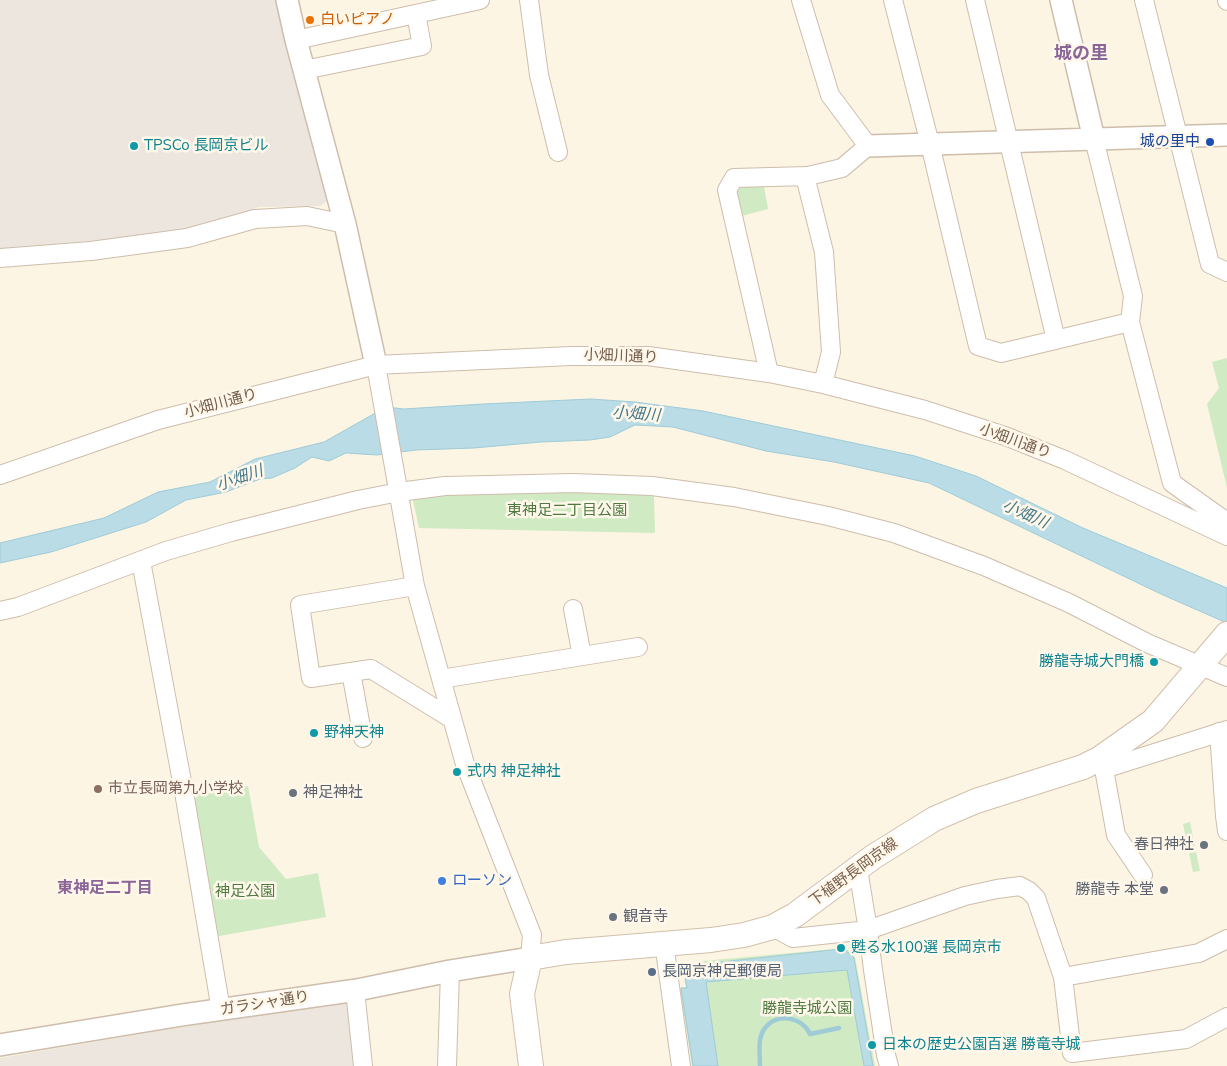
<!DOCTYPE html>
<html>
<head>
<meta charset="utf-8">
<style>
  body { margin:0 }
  canvas { display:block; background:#fcf5e4 }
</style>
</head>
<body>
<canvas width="1227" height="1066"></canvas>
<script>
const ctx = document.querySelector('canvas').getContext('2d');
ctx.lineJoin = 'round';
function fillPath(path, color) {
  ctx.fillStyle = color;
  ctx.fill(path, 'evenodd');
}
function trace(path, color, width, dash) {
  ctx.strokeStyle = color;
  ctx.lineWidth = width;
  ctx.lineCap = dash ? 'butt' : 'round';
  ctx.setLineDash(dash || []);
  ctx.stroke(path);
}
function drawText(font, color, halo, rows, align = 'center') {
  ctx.font = font + ' "Nunito Sans","Noto Sans JP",sans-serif';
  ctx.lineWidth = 5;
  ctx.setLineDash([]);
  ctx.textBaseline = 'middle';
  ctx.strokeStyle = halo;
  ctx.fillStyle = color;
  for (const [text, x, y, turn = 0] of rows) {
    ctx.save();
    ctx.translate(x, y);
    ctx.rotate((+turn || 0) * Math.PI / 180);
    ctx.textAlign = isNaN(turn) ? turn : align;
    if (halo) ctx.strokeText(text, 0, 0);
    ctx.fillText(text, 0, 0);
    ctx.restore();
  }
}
fillPath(new Path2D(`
  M 0,0 L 279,0 L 329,200 L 320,206 L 258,207 L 239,218 L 183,234 L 0,250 Z
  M 347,999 L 357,1066 L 0,1066 L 0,1058 Z`), '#ece6df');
fillPath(new Path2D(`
  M 764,186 L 768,209 L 738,217 L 734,197 L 740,187 Z
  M 1227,358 L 1227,488 L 1207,404 L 1219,388 L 1212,362 Z
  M 567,491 L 654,494 L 655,533 L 419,528 L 412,496 Z
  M 248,786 L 259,847 L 286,879 L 318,873 L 326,917 L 214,937 L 189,804 L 199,795 Z
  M 1190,822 L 1200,871 L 1193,872 L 1183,824 Z
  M 845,948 L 855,957 L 875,1066 L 692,1066 L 680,988 L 686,987 L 685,979 L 693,967 L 704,964 L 703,961 Z`), '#d0eac3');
const water = new Path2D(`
  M 591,399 L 635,402 L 703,411 L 915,456 L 976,476 L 1083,528 L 1227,588 L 1227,623 L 1163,595 L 929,483 L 834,462 L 766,451 L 673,427 L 635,425 L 610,437 L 590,440 L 541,442 L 474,448 L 416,450 L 377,455 L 346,453 L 329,461 L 312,457 L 295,468 L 272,478 L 260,479 L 226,492 L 186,500 L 146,522 L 51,552 L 0,563 L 0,543 L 104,518 L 158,492 L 210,482 L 255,459 L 324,442 L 386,407 L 404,409 L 483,404 Z
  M 844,949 L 854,958 L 873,1066 L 864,1066 L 847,970 L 706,982 L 718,1066 L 693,1066 L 681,988 L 687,988 L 685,979 L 694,968 L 706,967 L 706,964 Z`);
fillPath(water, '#b9dce6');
trace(water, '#9fcbd7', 1);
trace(new Path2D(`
  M 760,1066 C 760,1054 757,1038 765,1028 C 777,1012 802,1017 810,1034 L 839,1028`), '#9fcbd7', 4.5);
const minor = new Path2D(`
  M 529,0 L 539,75 L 558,152
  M 893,0 L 930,144 L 978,346 L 1001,353 L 1130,322
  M 975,0 L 1056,340
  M 1144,0 L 1210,264 L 1227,272
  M 1227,0 L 1227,1
  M 296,40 L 480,0
  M 304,70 L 422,46 L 416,14
  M 1094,139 L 1133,296 L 1130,322 L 1172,483 L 1227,522
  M 805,176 L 824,252 L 831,352 L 823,384
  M 0,258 L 91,251 L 187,238 L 255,219 L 307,216 L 345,224
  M 376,365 L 415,586 L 465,764 L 532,935 L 530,958
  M 769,373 L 727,190 L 734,178 L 808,176 L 842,168 L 868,146 L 830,95 L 801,0
  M 0,475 L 158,420 L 376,365 L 571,356 L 648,356 L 769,373 L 823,384 L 925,410 L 1005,436 L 1065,460 L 1227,536
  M 141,561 L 185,798 L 221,1010
  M 415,586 L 300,605 L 311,678 L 371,669 L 452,719
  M 573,609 L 582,656
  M 0,611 L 18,607 L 166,551 L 231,532 L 358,500 L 399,492 L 445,486 L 573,483 L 652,486 L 734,497 L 828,516 L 894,533 L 984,566 L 1069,603 L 1147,643 L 1227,677
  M 351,672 L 363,738
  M 441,679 L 638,647
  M 1219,732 L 1225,816 L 1227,831
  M 1099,759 L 1104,769 L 1116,835 L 1143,875
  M 1104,769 L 1227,730
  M 773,927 L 793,938 L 868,930 L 858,869
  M 664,943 L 681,1066
  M 1063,977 L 1072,1053 L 1186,1039 L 1227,1017
  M 355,990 L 363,1066
  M 447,1066 L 450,971
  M 889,1066 L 886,1055 L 873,970 L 868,930 L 965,896 L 997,889 L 1020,886 L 1029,891 L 1036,898 L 1063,977 L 1199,953 L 1227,939`);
const tertiary = new Path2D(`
  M 287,0 L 296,40 L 345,224 L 376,365
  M 1061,0 L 1094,139
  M 868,146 L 1227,135
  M 0,1045 L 182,1015 L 357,990 L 450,971 L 530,958`);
const secondary = new Path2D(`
  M 531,1066 L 522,994 L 530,958 L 566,952 L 711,940 L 744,935 L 773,927 L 795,915 L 873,857 L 934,819 L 976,801 L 1083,767 L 1099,759 L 1153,721 L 1227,634`);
trace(minor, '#cebdab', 20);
trace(tertiary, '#cebdab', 24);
trace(secondary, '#d3bfab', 26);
trace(minor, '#fff', 18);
trace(tertiary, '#fff', 21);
trace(secondary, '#fff', 24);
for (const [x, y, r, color] of [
  [310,20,5,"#e8710a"],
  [1210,142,5,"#1a4fb4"],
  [134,146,5,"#0f9aa8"],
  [1154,662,5,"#0f9aa8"],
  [314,733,5,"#0f9aa8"],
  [457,772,5,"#0f9aa8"],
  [98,789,5,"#8d6e63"],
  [293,793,5,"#6b7280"],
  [1204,845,5,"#6b7280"],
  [442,881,5,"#3f7fe0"],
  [1164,890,5,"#6b7280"],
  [613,917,5,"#6b7280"],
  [841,948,5,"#0f9aa8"],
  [652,972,5,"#5c6f8a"],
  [872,1045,5,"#0f9aa8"]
]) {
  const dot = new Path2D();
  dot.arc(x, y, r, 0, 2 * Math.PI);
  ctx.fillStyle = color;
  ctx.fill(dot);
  trace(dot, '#fff8ea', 2);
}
drawText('15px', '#c56008', '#fff8ea', [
  ["白いピアノ",320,20]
], 'left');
drawText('15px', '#164399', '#fff8ea', [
  ["城の里中",1200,142]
], 'right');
drawText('15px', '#0d838f', '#fff8ea', [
  ["TPSCo 長岡京ビル",144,146],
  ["勝龍寺城大門橋",1144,662,"right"],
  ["野神天神",324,733],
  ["式内 神足神社",467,772],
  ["甦る水100選 長岡京市",851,948],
  ["日本の歴史公園百選 勝竜寺城",882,1045]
], 'left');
drawText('15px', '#755c4a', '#fff8ea', [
  ["小畑川通り",621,357,2],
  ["小畑川通り",221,404,-15],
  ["小畑川通り",1015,442,20],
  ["下植野長岡京線",854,873,-36],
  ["ガラシャ通り",265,1004,-9]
]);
drawText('15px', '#4e7a42', '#fff8ea', [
  ["東神足二丁目公園",567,511],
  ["神足公園",245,892],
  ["勝龍寺城公園",807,1009]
]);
drawText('15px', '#785e54', '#fff8ea', [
  ["市立長岡第九小学校",108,789]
], 'left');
drawText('15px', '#5b616d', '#fff8ea', [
  ["神足神社",303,793],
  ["春日神社",1194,845,"right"],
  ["勝龍寺 本堂",1154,890,"right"],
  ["観音寺",623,917]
], 'left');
drawText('15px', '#366cbe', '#fff8ea', [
  ["ローソン",452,881]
], 'left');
drawText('15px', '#4e5e75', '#fff8ea', [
  ["長岡京神足郵便局",662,972]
], 'left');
drawText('italic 16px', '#437888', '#fff8ea', [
  ["小畑川",636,415,4],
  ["小畑川",240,479,-19],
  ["小畑川",1025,515,24]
]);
drawText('bold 16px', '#8b6598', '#fff8ea', [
  ["東神足二丁目",105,889]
]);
drawText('bold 18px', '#8b6598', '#fff8ea', [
  ["城の里",1081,55]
]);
</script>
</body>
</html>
